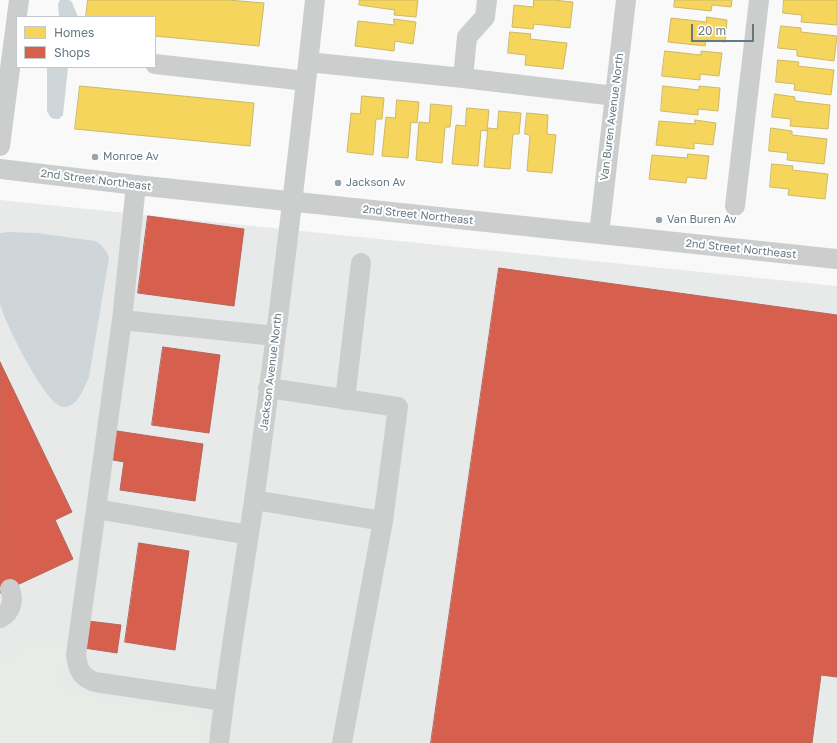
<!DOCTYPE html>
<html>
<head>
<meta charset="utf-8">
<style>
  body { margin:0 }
  #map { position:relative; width:837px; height:743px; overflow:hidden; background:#f9f9f9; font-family:"Golos Text",sans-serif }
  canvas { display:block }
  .legend { position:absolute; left:16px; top:16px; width:140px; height:52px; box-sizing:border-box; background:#fff; border:1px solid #c2c9cd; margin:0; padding:5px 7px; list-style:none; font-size:12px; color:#667882 }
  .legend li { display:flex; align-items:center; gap:8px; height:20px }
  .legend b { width:20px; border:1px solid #c2c9cd }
  .scale { position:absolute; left:691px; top:24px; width:63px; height:18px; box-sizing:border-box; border:2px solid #667882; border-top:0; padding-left:5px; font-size:12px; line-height:14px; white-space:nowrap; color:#667882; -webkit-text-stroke:3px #fff; paint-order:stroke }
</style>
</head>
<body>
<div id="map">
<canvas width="837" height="743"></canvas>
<ul class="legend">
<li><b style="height:11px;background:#f6d55c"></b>Homes</li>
<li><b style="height:11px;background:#d6604d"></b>Shops</li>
</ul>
<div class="scale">20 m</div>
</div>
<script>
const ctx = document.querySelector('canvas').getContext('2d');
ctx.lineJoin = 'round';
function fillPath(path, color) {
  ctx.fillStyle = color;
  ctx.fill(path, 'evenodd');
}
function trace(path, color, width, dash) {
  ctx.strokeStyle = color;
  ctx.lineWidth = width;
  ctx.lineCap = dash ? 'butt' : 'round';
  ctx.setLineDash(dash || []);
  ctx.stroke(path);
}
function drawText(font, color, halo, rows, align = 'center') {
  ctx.font = font + ' "Golos Text",sans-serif';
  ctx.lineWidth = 4;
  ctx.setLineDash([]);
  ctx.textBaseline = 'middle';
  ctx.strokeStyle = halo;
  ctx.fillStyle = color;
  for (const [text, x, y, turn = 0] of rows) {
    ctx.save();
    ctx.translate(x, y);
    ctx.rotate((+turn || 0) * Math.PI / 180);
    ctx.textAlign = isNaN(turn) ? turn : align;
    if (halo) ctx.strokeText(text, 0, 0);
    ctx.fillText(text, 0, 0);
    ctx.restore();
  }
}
fillPath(new Path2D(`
  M 0,200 L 837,286 L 837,743 L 0,743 Z`), '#e8eae9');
fillPath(new Path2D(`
  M 30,640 L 70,649 C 66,663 44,688 71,693 L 188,711 C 204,717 202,728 200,743 L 0,743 L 0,657 L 10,660 L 17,659 Z`), '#e8ebe6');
fillPath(new Path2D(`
  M 60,0 L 69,0 L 72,2 L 78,17 L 59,17 L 58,4 Z
  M 47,67 L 68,67 L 63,115 L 59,119 C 52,119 50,118 47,111 Z
  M 9,232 L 37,233 L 95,241 C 102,245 106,249 109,258 L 89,377 C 84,387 78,408 63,407 C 46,406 3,320 0,303 C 0,296 0,288 0,282 C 0,265 0,249 0,233 Z`), '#ced6d9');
const homes = new Path2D(`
  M 88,0 L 228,0 L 264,3 L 259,46 L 155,36 L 155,17 L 86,17 Z
  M 360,0 L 418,0 L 416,17 L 394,15 L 395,10 L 359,5 Z
  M 534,0 L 553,0 L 573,2 L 570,28 L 534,24 L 533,29 L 512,27 L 514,5 L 533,7 Z
  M 675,0 L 732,0 L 731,7 L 712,5 L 711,11 L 674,7 Z
  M 784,0 L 837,0 L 837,25 L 801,22 L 802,15 L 783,13 Z
  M 707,17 L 727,20 L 725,42 L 706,40 L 705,46 L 668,42 L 671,18 L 706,22 Z
  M 394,19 L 416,22 L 413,44 L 395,41 L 394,51 L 355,46 L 358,21 L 394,25 Z
  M 781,26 L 801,28 L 801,32 L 837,36 L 834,61 L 797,56 L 797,50 L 778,48 Z
  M 510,32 L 531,34 L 530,39 L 567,43 L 563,69 L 525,65 L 526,55 L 508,53 Z
  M 665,51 L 701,55 L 701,51 L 722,53 L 719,76 L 700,74 L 700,80 L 662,76 Z
  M 778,60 L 799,62 L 798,66 L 834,70 L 831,95 L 794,90 L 795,84 L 776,82 Z
  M 80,86 L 254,103 L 250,146 L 75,129 Z
  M 663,86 L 699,90 L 699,86 L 720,88 L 718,111 L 698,109 L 698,115 L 661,111 Z
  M 775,94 L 795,97 L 795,101 L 830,105 L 828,129 L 790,126 L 791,119 L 772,117 Z
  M 362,96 L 384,98 L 382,119 L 376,119 L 373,155 L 347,152 L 351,113 L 360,114 Z
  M 397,100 L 419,102 L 417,123 L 411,122 L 408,158 L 382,156 L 386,117 L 395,118 Z
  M 431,104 L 452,106 L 450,127 L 445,127 L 442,163 L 416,160 L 419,122 L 429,123 Z
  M 467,108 L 489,110 L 487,131 L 481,130 L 478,166 L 452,164 L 456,125 L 465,126 Z
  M 499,111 L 521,113 L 519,134 L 513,134 L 510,169 L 484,167 L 488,128 L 497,129 Z
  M 527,113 L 548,115 L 547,134 L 556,135 L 552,173 L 527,171 L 530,135 L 525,134 Z
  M 695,120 L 716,123 L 713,145 L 694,143 L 694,149 L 656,145 L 659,121 L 695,124 Z
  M 771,128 L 792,131 L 792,135 L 827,139 L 824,164 L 787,160 L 788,153 L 769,151 Z
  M 688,154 L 709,156 L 706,179 L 687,177 L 686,183 L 649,179 L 652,155 L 687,158 Z
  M 772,164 L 793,166 L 792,170 L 828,174 L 825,199 L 788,195 L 789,189 L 770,187 Z`);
fillPath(homes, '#f6d55c');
trace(homes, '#cbb967', 1);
const shops = new Path2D(`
  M 148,216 L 244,229 L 234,306 L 138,293 Z
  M 499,268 L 837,315 L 837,677 L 821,675 L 812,743 L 431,743 Z
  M 163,347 L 220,355 L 209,433 L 152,425 Z
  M 0,362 L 72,512 L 55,520 L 73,559 L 0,593 Z
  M 117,431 L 203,444 L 195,501 L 120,490 L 124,462 L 113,460 Z
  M 139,543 L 189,551 L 175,650 L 125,642 Z
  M 88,621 L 121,625 L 117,653 L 84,648 Z`);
fillPath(shops, '#d6604d');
trace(shops, '#b4675d', 1);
trace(new Path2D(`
  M 308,62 L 463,78 L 615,96
  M 155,64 L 306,81
  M 463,78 L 467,37 L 485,17 L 487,0
  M 0,146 L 19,0
  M 0,169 L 136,185 L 837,259
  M 136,185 L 122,320 L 76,655 C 78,670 81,677 95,682 L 224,701
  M 735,206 L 759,0
  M 599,234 L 626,0
  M 122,320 L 275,336
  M 268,388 L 398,407 L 383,521
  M 345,400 L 361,263
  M 254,500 L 383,521 L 342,743
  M 96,509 L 249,535
  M 0,618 C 12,612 14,600 10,589
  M 219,743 C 228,662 242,582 254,501 C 277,334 297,167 315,0`), '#cccece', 20);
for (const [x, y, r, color] of [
  [95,157,4,"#99a5ac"],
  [338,183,4,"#99a5ac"],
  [659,220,4,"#99a5ac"]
]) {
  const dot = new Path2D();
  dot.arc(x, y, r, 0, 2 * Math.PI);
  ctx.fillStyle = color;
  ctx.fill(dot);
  trace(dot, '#fff', 1.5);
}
drawText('11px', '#667882', '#fff', [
  ["Van Buren Avenue North",612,117,-83],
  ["2nd Street Northeast",96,180,7],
  ["2nd Street Northeast",418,215,6],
  ["2nd Street Northeast",741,249,6],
  ["Jackson Avenue North",271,372,-83]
]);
drawText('11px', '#667882', '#fff', [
  ["Monroe Av",103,157],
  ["Jackson Av",346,183],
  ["Van Buren Av",667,220]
], 'left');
</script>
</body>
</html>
